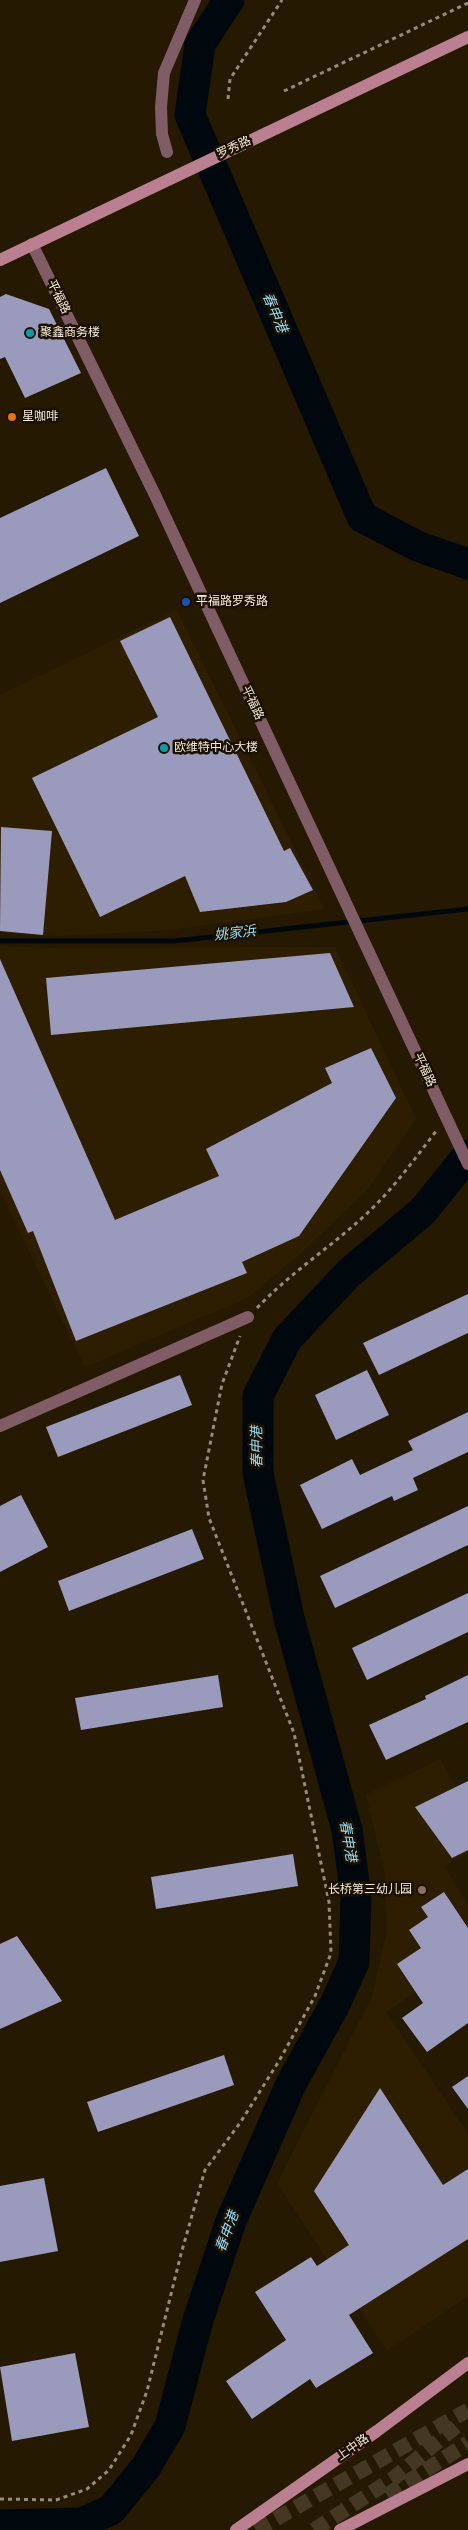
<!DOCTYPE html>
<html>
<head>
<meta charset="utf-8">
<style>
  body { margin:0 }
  canvas { display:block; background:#251901 }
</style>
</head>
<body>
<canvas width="468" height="2530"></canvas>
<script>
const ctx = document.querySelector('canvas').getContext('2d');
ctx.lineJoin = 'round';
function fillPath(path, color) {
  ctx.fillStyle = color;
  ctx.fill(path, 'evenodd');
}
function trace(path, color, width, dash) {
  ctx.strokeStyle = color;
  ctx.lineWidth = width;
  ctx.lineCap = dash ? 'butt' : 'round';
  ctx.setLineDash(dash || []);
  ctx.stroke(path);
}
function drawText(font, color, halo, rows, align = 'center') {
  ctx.font = font + ' Roboto,"Noto Sans SC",sans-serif';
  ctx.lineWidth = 5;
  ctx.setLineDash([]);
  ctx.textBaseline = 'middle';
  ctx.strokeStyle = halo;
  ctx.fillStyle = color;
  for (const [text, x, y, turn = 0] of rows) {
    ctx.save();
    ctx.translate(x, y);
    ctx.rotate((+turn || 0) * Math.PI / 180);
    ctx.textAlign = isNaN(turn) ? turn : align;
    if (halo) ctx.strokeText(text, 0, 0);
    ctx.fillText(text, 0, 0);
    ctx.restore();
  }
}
fillPath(new Path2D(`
  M 177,610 L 324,909 L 170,930 L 59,936 L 0,933 L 0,695 Z
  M 0,946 L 45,948 L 335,947 L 416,1119 L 367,1190 L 301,1253 L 247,1298 L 85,1367 L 0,1191 Z
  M 440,1759 L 468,1808 L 468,1853 L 444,1866 L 468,1906 L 468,1958 L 386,2012 L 468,2134 L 468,2296 L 387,2351 L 277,2183 L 372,1997 L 387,1930 L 385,1874 L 366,1795 Z`), '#2d1e00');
trace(new Path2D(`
  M 0,941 L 174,941 L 468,909`), '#00080e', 5);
trace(new Path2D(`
  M 229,0 L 200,44 L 190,115 L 362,517 L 417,546 L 468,564
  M 0,2525 L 82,2523 L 111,2510 L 146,2467 L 170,2426 L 198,2320 L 231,2221 L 291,2084 L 335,2004 L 354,1962 L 356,1897 L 347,1830 L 289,1618 L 258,1473 L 258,1396 L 287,1339 L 349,1273 L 423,1211 L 468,1155`), '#00080e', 31);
fillPath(new Path2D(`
  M 6,294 L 49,309 L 81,373 L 25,398 L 5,357 L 0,359 L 0,297 Z
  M 106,468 L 139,536 L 0,603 L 0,518 Z
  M 170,617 L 284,851 L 290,848 L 313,890 L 286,902 L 200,912 L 185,876 L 100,917 L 32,778 L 158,717 L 120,641 Z
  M 1,827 L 52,831 L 43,935 L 0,931 Z
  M 330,953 L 354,1007 L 51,1035 L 46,978 Z
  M 0,959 L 115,1220 L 219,1176 L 206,1149 L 332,1083 L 325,1068 L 371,1048 L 396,1098 L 299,1236 L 242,1262 L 247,1273 L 76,1341 L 33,1231 L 28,1233 L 0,1170 Z
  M 468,1294 L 468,1333 L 379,1375 L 363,1343 Z
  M 367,1370 L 389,1415 L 336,1440 L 315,1395 Z
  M 180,1375 L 192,1405 L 58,1457 L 46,1427 Z
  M 468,1412 L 468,1452 L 413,1478 L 418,1490 L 394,1501 L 392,1496 L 322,1529 L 300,1485 L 352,1459 L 360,1475 L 413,1450 L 408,1441 Z
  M 21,1495 L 48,1547 L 0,1572 L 0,1506 Z
  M 468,1506 L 468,1545 L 335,1608 L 320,1576 Z
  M 192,1529 L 204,1559 L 69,1611 L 58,1581 Z
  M 468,1593 L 468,1632 L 367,1680 L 352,1648 Z
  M 218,1675 L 223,1707 L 81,1730 L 75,1698 Z
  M 468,1675 L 468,1722 L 386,1760 L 369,1725 L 426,1699 L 425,1696 Z
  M 468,1781 L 468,1850 L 452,1858 L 415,1807 Z
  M 293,1854 L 298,1886 L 156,1909 L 151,1877 Z
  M 444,1892 L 468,1928 L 468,2023 L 427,2052 L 402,2018 L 423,2003 L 397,1964 L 421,1948 L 409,1930 L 428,1917 L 421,1907 Z
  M 17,1936 L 62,2001 L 0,2029 L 0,1944 Z
  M 224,2055 L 234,2085 L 98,2132 L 87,2102 Z
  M 468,2076 L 468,2109 L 452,2087 Z
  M 380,2088 L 443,2185 L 468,2169 L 468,2239 L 349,2315 L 373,2353 L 316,2388 L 310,2379 L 252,2419 L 226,2381 L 286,2340 L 255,2292 L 311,2257 L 317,2266 L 349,2245 L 314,2191 Z
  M 44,2178 L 58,2251 L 0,2262 L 0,2186 Z
  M 75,2353 L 89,2427 L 12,2441 L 0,2367 Z`), '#9a9abd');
trace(new Path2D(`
  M 387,2495 L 468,2443
  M 256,2530 L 468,2410
  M 314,2530 L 394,2478 L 459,2424`), '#443822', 15, [15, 8]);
trace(new Path2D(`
  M 284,91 L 468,3
  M 228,99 L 230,79 L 282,0
  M 257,1308 C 289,1274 328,1249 362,1218 C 391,1192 413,1161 437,1130
  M 0,2499 L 56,2500 L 87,2489 L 109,2470 L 131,2435 L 147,2391 L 181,2254 L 205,2170 L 240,2123 L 279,2061 L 315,1996 L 331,1953 L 329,1902 L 294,1733 L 209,1518 L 203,1480 L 222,1384 L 240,1336`), '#968c79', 3, [4, 4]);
trace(new Path2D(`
  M 167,152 L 162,134 L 161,107 L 164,73 L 195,0
  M 32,244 L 155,495 L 468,1164
  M 0,1426 L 248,1317`), '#805c66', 12);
trace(new Path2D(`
  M 0,260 L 468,37
  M 236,2530 L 377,2431 L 468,2363
  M 340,2530 L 468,2464`), '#ba8091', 12);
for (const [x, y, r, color] of [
  [30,333,5,"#0f9aa8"],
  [12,417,5,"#e8710a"],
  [186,602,5,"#1a4fb4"],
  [164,748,5,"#0f9aa8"],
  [422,1890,5,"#8d6e63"]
]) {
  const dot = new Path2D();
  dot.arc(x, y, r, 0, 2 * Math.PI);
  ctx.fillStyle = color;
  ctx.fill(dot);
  trace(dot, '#1c1000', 2);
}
drawText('12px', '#f4ebdc', '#1c1000', [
  ["罗秀路",234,148,-25],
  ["平福路",58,297,64],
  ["平福路",252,703,65],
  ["平福路",424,1070,65],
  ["上中路",353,2448,-35]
]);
drawText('12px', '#f4ebdc', '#1c1000', [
  ["聚鑫商务楼",40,333],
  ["星咖啡",22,417],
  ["平福路罗秀路",196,602],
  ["欧维特中心大楼",174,748],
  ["长桥第三幼儿园",412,1890,"right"]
], 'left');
drawText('italic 14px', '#95dcf8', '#1c1000', [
  ["春申港",274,313,67],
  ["姚家浜",235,934,-6],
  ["春申港",258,1447,-91],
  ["春申港",347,1841,80],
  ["春申港",228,2232,-70]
]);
</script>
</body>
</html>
